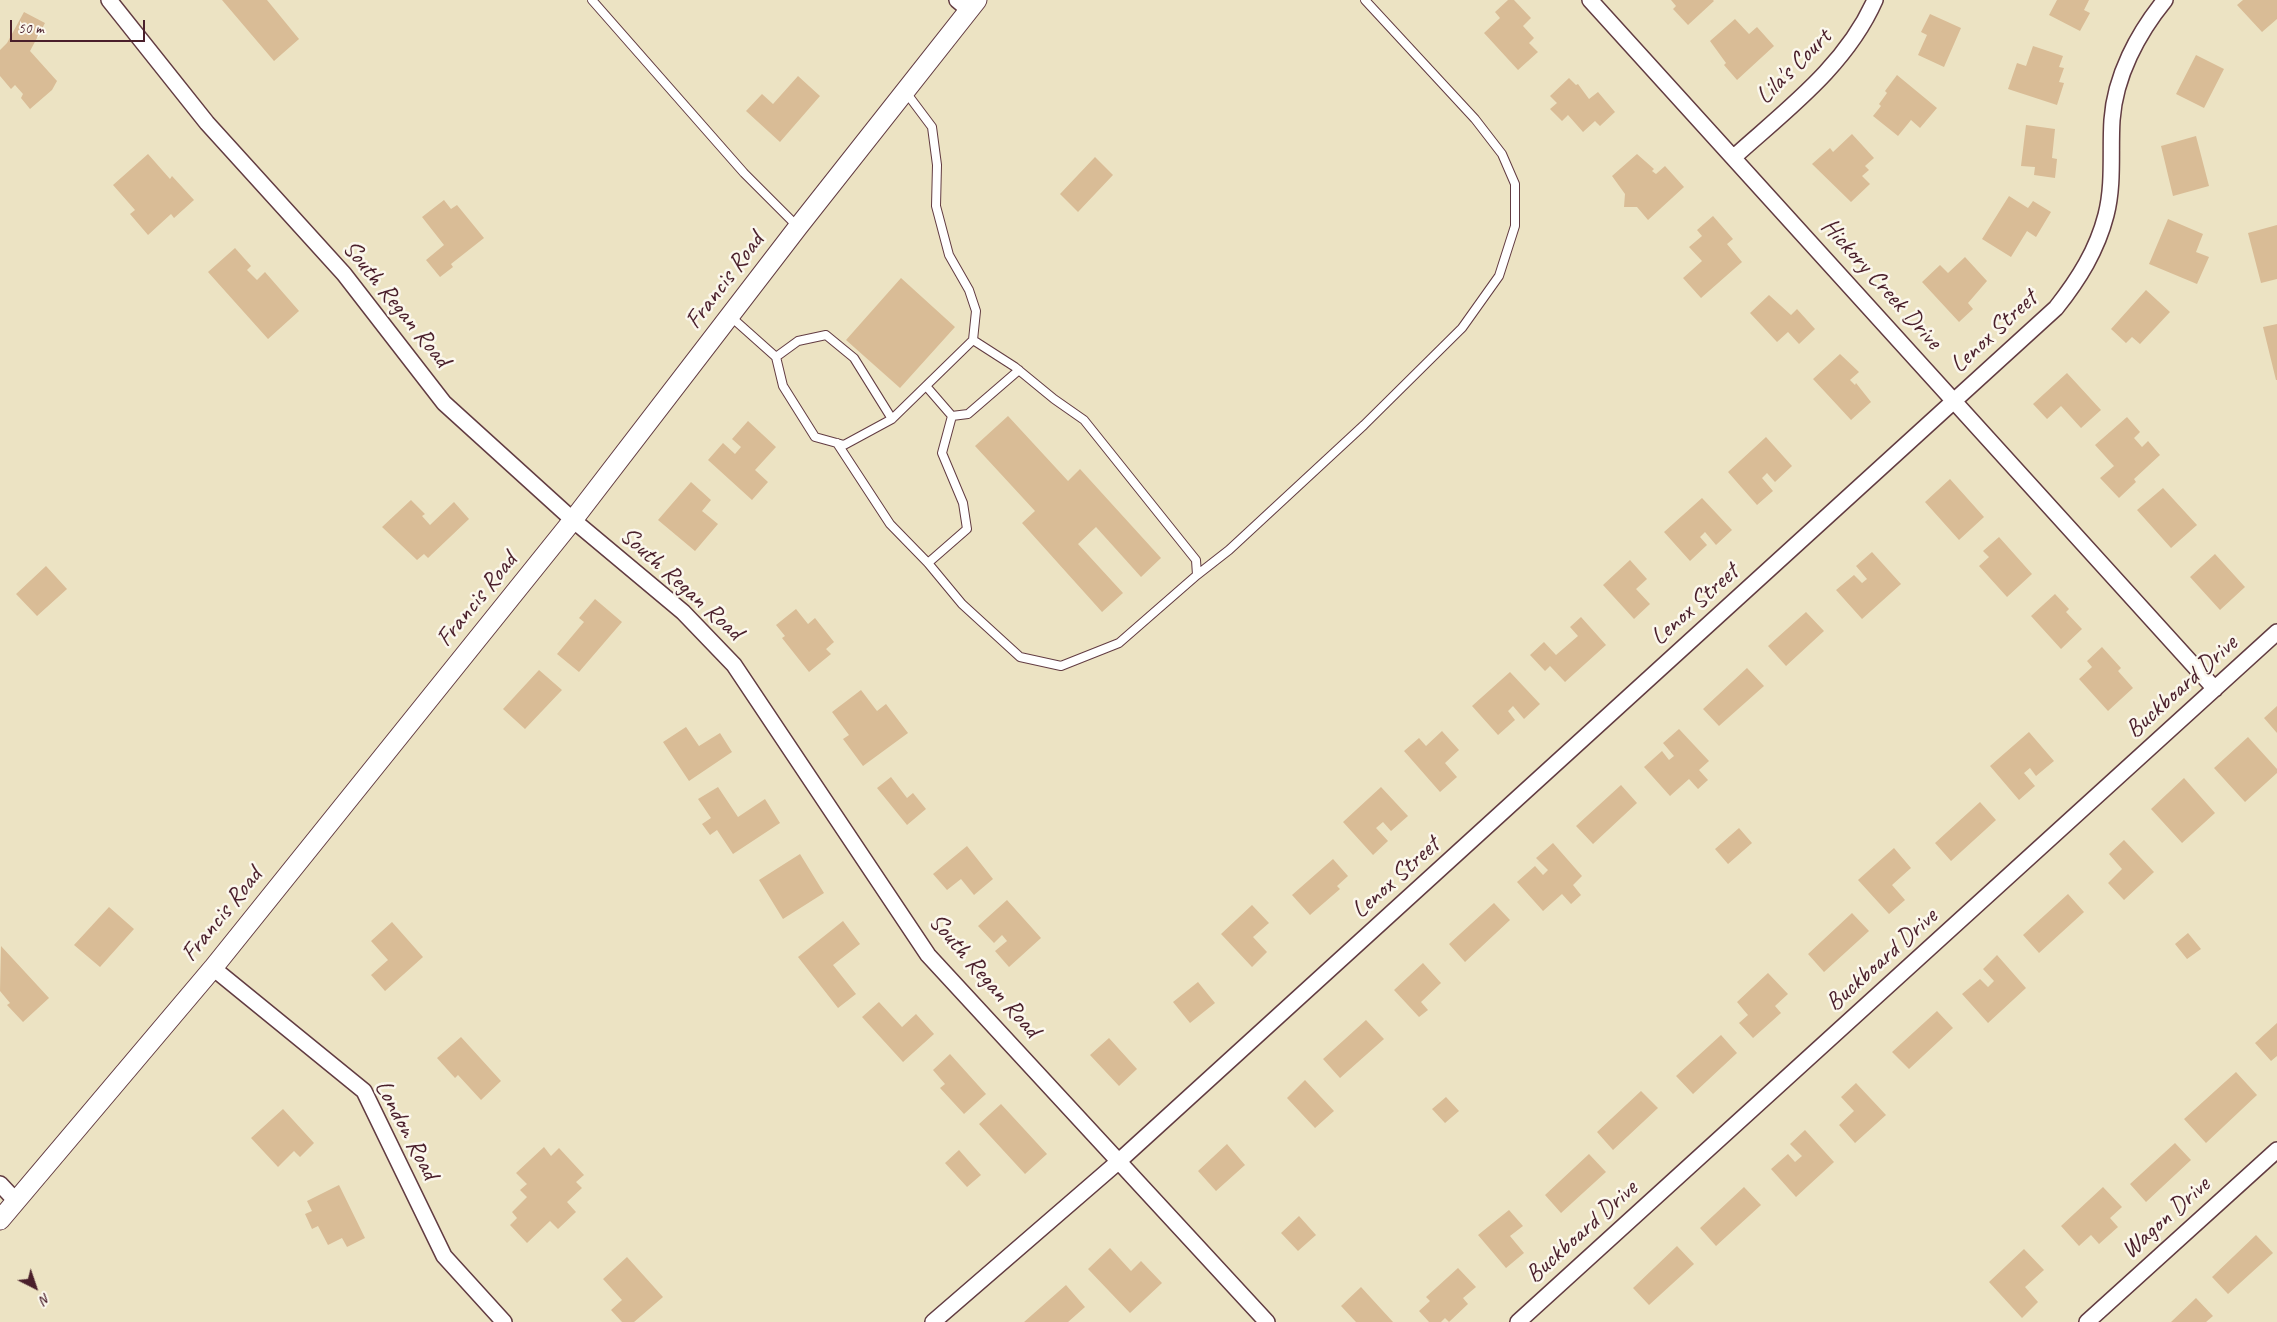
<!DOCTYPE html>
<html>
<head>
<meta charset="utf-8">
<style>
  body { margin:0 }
  #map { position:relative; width:2277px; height:1322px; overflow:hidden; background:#ece3c3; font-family:Caveat,sans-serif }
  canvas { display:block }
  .north { position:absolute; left:10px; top:1262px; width:50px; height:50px; -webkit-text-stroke:4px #fbf7ec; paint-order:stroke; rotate:139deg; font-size:14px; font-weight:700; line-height:20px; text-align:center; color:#4a1f2b }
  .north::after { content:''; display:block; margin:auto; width:18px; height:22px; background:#4a1f2b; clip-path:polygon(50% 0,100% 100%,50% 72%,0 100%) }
  .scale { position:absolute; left:10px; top:20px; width:135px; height:22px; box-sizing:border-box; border:2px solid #4a1f2b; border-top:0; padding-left:6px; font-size:15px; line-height:18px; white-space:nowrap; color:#4a1f2b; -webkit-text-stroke:4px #fbf7ec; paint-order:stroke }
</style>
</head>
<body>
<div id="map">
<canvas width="2277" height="1322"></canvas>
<div class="north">N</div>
<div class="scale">50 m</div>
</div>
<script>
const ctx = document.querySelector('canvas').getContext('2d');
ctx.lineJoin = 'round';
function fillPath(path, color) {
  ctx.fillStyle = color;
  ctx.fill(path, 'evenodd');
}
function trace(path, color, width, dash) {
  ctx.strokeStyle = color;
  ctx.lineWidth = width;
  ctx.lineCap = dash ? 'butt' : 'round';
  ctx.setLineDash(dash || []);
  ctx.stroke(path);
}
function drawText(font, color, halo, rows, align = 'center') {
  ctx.font = font + ' Caveat,sans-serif';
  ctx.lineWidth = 5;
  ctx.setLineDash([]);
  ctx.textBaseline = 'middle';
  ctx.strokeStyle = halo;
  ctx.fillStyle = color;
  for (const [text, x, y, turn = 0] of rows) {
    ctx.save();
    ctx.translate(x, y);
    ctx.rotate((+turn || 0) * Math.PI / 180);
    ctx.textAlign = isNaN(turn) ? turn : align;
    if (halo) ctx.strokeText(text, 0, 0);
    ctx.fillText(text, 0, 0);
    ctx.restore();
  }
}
fillPath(new Path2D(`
  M 222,0 L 267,0 L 299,39 L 274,61 Z
  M 1508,0 L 1514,0 L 1531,18 L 1523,26 L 1534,38 L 1529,43 L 1538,52 L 1518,70 L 1484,33 L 1500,18 L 1495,12 Z
  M 1671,0 L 1713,0 L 1714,1 L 1688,25 L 1673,9 L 1676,6 Z
  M 2057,0 L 2089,0 L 2084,10 L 2090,13 L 2080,31 L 2049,15 Z
  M 2243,0 L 2277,0 L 2277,19 L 2262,32 L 2237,5 Z
  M 24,12 L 45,23 L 30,51 L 57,81 L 52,90 L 30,109 L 21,98 L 23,94 L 15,85 L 11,89 L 0,76 L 0,50 L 7,43 Z
  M 1930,14 L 1961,28 L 1944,67 L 1918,55 L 1927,35 L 1921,32 Z
  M 1735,19 L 1749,34 L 1757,27 L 1774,46 L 1737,80 L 1724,65 L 1726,63 L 1710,41 Z
  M 2033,46 L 2063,56 L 2059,67 L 2064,68 L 2059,82 L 2064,83 L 2057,105 L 2008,89 L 2017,63 L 2026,66 Z
  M 2196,55 L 2224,69 L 2204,108 L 2176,94 Z
  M 1897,75 L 1937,108 L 1920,128 L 1911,120 L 1898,136 L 1873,116 L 1881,106 L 1879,104 L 1887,93 L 1885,91 Z
  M 798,76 L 820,96 L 780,142 L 746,111 L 762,94 L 773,104 Z
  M 1569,78 L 1576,85 L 1578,84 L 1589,99 L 1598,92 L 1615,112 L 1600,126 L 1595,121 L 1583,132 L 1568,115 L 1562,121 L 1550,109 L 1557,103 L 1550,96 Z
  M 2026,125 L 2055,129 L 2052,158 L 2057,159 L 2055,178 L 2034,175 L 2035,167 L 2021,166 Z
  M 1852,134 L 1874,158 L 1865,166 L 1869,170 L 1862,176 L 1870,184 L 1851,202 L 1812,164 L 1830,148 L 1833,152 Z
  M 2196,136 L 2209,186 L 2173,196 L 2161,146 Z
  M 148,154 L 170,179 L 172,176 L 194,200 L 174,218 L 171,214 L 148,235 L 130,214 L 135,210 L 113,185 Z
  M 1637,154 L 1654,169 L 1652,171 L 1656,174 L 1665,166 L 1684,187 L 1648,220 L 1637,207 L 1624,207 L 1625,194 L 1612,176 Z
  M 1095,157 L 1113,175 L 1078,212 L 1060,194 Z
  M 2009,196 L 2028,208 L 2033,201 L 2051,212 L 2036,237 L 2027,231 L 2011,257 L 1982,239 Z
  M 444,200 L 451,209 L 457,205 L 484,238 L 451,264 L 453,267 L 440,277 L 426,260 L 444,245 L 422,217 Z
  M 1713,216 L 1733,239 L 1727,244 L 1742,262 L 1701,298 L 1683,278 L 1702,261 L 1689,247 L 1702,236 L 1697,230 Z
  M 2168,219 L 2203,234 L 2196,252 L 2209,257 L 2197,284 L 2149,264 Z
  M 2277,225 L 2277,279 L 2261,283 L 2248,233 Z
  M 235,248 L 251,266 L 247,270 L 257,280 L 265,272 L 299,311 L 268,339 L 208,272 Z
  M 1965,257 L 1987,281 L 1968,303 L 1973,309 L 1959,322 L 1922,282 L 1940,265 L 1948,273 Z
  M 901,278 L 955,327 L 900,388 L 846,340 Z
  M 2146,290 L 2170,312 L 2140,344 L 2132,337 L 2126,343 L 2111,329 Z
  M 1769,295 L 1791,315 L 1797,309 L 1815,329 L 1799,344 L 1788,332 L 1777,342 L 1750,313 Z
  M 2277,324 L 2277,380 L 2276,380 L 2263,327 Z
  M 1840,354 L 1859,372 L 1850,380 L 1855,385 L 1856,383 L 1871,402 L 1851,420 L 1813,379 Z
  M 2067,373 L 2101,410 L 2081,428 L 2061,406 L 2047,419 L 2033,404 Z
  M 1008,416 L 1068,481 L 1080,469 L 1161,558 L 1141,577 L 1096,527 L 1078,544 L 1123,593 L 1102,612 L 1022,523 L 1035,511 L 975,446 Z
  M 2127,417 L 2140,432 L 2134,438 L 2142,447 L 2148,441 L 2160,455 L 2134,479 L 2136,482 L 2119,498 L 2100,478 L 2114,466 L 2095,445 Z
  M 748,421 L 776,447 L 755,470 L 768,482 L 752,500 L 708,460 L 723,443 L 735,454 L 741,447 L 732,439 Z
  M 1766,437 L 1792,466 L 1775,482 L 1767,473 L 1762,478 L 1773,491 L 1757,505 L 1728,472 Z
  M 1950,479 L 1984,517 L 1959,540 L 1925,502 Z
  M 691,482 L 711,500 L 702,511 L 718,524 L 695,551 L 658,520 Z
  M 2163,488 L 2197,525 L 2171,548 L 2137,510 Z
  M 1702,498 L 1732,530 L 1716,545 L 1705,532 L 1700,537 L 1707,545 L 1690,561 L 1664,532 Z
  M 411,500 L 425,514 L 422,516 L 430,525 L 454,502 L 469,519 L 428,558 L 424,554 L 417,560 L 382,527 Z
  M 1999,537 L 2032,574 L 2007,597 L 1979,566 L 1989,557 L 1983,551 Z
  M 1872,552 L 1901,584 L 1862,619 L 1836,590 L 1854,575 L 1862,583 L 1867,579 L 1856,566 Z
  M 2215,554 L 2245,587 L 2220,610 L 2190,577 Z
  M 1630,560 L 1647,579 L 1636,589 L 1650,604 L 1634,619 L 1603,585 Z
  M 46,566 L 67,589 L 37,616 L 16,594 Z
  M 2055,594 L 2069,609 L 2066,612 L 2082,629 L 2061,649 L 2031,616 Z
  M 595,599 L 622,622 L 579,672 L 557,654 L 584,622 L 579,618 Z
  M 796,609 L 808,624 L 815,618 L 834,642 L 826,649 L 831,654 L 809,672 L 782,638 L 785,636 L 776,625 Z
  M 1806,612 L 1824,631 L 1786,666 L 1768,646 Z
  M 1581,617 L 1606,645 L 1565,682 L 1550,666 L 1545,671 L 1530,655 L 1544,642 L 1556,655 L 1578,636 L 1570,627 Z
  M 2102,647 L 2121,668 L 2118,671 L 2133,688 L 2108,711 L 2079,679 L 2092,667 L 2087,661 Z
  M 1747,668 L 1764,686 L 1719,726 L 1703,709 Z
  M 539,670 L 562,690 L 525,729 L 503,709 Z
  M 1510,672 L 1540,704 L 1524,719 L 1513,706 L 1508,711 L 1515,720 L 1498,735 L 1472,706 Z
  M 861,690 L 877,711 L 886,704 L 908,733 L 863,766 L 843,739 L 849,735 L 832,712 Z
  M 2277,706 L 2277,733 L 2264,718 Z
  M 686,727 L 699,746 L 720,733 L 732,752 L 689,781 L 663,742 Z
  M 1679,729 L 1709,761 L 1699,770 L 1708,780 L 1698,789 L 1689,779 L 1670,796 L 1644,767 L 1662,751 L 1669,760 L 1674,756 L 1663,743 Z
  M 1442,731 L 1459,750 L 1445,763 L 1457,777 L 1440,792 L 1404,751 L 1419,738 L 1426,746 Z
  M 2029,732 L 2054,761 L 2036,776 L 2030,768 L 2024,773 L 2035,786 L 2019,800 L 1990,766 Z
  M 2248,737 L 2277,769 L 2277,773 L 2245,802 L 2214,768 Z
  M 891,777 L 907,798 L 913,793 L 926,809 L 907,825 L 877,788 Z
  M 2184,778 L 2215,813 L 2182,843 L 2151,809 Z
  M 1621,785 L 1637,803 L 1593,844 L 1576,826 Z
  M 718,787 L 738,817 L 765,799 L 780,823 L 733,854 L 717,830 L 710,835 L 702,824 L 711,818 L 698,799 Z
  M 1381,787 L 1408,816 L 1391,831 L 1383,822 L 1376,828 L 1388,841 L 1373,855 L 1343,822 Z
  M 1980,802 L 1996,820 L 1951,861 L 1935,843 Z
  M 1739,828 L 1752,843 L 1728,864 L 1715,849 Z
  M 2124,840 L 2154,872 L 2124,900 L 2108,883 L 2122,869 L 2109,854 Z
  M 1553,843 L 1582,876 L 1573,885 L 1581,895 L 1571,904 L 1562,894 L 1543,911 L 1517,882 L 1535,866 L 1543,875 L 1548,870 L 1536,858 Z
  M 967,846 L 993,879 L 974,895 L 961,879 L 947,890 L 933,874 Z
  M 1894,848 L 1911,868 L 1892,885 L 1905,900 L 1889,914 L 1858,880 Z
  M 800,854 L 824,893 L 783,919 L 759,880 Z
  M 1333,859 L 1348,876 L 1337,886 L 1340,889 L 1310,915 L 1292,895 Z
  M 2068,894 L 2084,912 L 2039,953 L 2023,935 Z
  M 1007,900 L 1041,938 L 1009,967 L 995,951 L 1007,941 L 1002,935 L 994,943 L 978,926 Z
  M 1494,903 L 1510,920 L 1465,962 L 1449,944 Z
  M 1252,905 L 1269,923 L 1253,937 L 1267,952 L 1252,967 L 1221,934 Z
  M 109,907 L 134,929 L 100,967 L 74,945 Z
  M 1852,913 L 1869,931 L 1824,972 L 1808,954 Z
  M 843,921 L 860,944 L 833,965 L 856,994 L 838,1008 L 798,957 Z
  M 392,922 L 423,957 L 385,991 L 371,975 L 388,960 L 371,941 Z
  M 2188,933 L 2201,949 L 2187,959 L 2175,944 Z
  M 1,946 L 49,998 L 23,1022 L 7,1005 L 10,1003 L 0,991 Z
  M 1997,955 L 2026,988 L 1988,1023 L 1962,994 L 1980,979 L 1988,987 L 1994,981 L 1983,969 Z
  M 1423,963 L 1441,983 L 1421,1002 L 1428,1010 L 1419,1017 L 1394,990 Z
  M 1768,973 L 1788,994 L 1775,1006 L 1781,1013 L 1753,1038 L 1739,1023 L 1748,1015 L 1737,1002 Z
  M 1198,982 L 1215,1003 L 1190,1023 L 1173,1002 Z
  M 879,1002 L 902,1027 L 916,1014 L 934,1034 L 903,1062 L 862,1017 Z
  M 1937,1011 L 1953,1028 L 1909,1069 L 1892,1052 Z
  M 1366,1020 L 1384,1039 L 1340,1078 L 1323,1059 Z
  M 2277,1023 L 2277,1056 L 2271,1061 L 2255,1043 Z
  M 1721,1035 L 1737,1053 L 1693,1094 L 1676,1076 Z
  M 461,1037 L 501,1081 L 481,1100 L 458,1075 L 455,1078 L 437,1058 Z
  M 1109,1038 L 1137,1069 L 1119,1086 L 1090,1055 Z
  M 950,1054 L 986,1094 L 964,1114 L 940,1088 L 945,1084 L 933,1070 Z
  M 2236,1072 L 2257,1095 L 2206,1143 L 2184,1119 Z
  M 1305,1080 L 1334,1111 L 1315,1128 L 1287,1098 Z
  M 1856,1083 L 1886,1115 L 1855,1143 L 1839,1125 L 1854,1111 L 1841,1097 Z
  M 1641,1091 L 1658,1108 L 1613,1150 L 1597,1132 Z
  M 1446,1097 L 1459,1111 L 1445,1123 L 1432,1109 Z
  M 1001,1104 L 1047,1154 L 1025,1174 L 979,1124 Z
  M 283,1109 L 314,1143 L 300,1157 L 294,1151 L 278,1167 L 251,1138 Z
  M 1805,1130 L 1834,1162 L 1796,1197 L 1771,1169 L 1788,1154 L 1795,1162 L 1802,1156 L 1790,1144 Z
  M 2175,1143 L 2191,1160 L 2146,1202 L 2130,1184 Z
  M 1227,1144 L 1245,1165 L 1216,1191 L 1198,1171 Z
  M 544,1147 L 551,1156 L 559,1148 L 584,1175 L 576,1182 L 582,1188 L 567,1202 L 576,1212 L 558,1229 L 550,1221 L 527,1243 L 510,1225 L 517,1218 L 512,1212 L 527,1197 L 520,1190 L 527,1184 L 516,1173 Z
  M 959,1150 L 981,1175 L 967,1187 L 945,1163 Z
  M 1589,1154 L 1606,1172 L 1561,1213 L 1545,1195 Z
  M 339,1185 L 365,1238 L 347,1247 L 342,1238 L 328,1245 L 318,1226 L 312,1229 L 305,1214 L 312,1211 L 307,1201 Z
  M 1744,1187 L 1761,1205 L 1716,1246 L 1700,1228 Z
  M 2103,1187 L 2122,1207 L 2110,1218 L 2118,1227 L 2099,1244 L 2091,1235 L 2079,1246 L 2061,1226 Z
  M 1509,1210 L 1523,1226 L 1510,1236 L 1524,1253 L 1506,1268 L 1478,1235 Z
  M 1299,1216 L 1316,1235 L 1298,1251 L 1281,1233 Z
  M 2256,1235 L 2273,1253 L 2228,1294 L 2212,1277 Z
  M 1677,1246 L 1694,1264 L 1649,1305 L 1633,1288 Z
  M 1110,1248 L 1131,1271 L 1141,1261 L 1162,1283 L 1130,1313 L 1088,1269 Z
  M 2024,1249 L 2044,1270 L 2025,1287 L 2038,1302 L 2022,1318 L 1989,1282 Z
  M 627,1257 L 663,1297 L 634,1322 L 622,1322 L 611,1310 L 622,1300 L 603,1279 Z
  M 1458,1268 L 1476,1287 L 1463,1298 L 1468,1304 L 1449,1322 L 1445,1318 L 1441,1322 L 1429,1322 L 1419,1311 L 1430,1301 L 1426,1297 Z
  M 1066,1285 L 1085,1307 L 1068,1322 L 1024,1322 Z
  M 1361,1287 L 1393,1322 L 1356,1322 L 1341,1306 Z
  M 2196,1298 L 2213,1316 L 2206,1322 L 2171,1322 Z`), '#d9bc96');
const service = new Path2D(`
  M 592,0 L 744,173 L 797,226
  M 730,316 L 776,357 L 783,386 L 815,437 L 844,445 L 892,419 L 973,340 L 976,311 L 969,290 L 949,255 L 936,206 L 937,165 L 932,127 L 905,91
  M 776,357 L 798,341 L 826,335 L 854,358 L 892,419
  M 926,386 L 952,416 L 968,414 L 1019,370
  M 837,443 L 890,524 L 928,563 L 962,604 L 1020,657 L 1061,666 L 1119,643 L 1197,575 L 1196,560 L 1084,420 L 1054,399 L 1015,367 L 973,340
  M 928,563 L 967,529 L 963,503 L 942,453 L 952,416
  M 1197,575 L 1229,550 L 1364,425 L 1462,328 L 1499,276 L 1515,226 L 1515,184 L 1502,154 L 1475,119 L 1365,0`);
const minor = new Path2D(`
  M 109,0 L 207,123 L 344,274 L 444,403 L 573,520 L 683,612 L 734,665 L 928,955 L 1267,1322
  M 957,0 L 969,10
  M 1590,0 L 2215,689
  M 1734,157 C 1786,110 1846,66 1875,0
  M 213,968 L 364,1091 L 444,1256 L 504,1322
  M 0,1184 L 15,1200
  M 933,1322 L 1118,1162 L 2056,308 C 2079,279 2097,250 2106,215 C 2114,184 2110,151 2112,120 C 2115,76 2138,33 2165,0
  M 1518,1322 L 2277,632
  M 2087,1322 L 2277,1150`);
const tertiary = new Path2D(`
  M 0,1220 L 213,968 L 573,520 L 798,227 L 977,0`);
trace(service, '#623c42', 10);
trace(minor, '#623c42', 18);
trace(tertiary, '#623c42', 21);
trace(service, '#fff', 8);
trace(minor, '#fff', 15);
trace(tertiary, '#fff', 19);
drawText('25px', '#4a1f2b', '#fbf7ec', [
  ["Lila's Court",1794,67,-45],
  ["Francis Road",725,281,-53],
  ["Hickory Creek Drive",1881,284,48],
  ["South Regan Road",396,304,51],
  ["Lenox Street",1994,332,-43],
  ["South Regan Road",681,584,42],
  ["Francis Road",477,600,-51],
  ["Lenox Street",1695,605,-42],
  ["Buckboard Drive",2182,687,-42],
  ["Lenox Street",1396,878,-42],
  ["Francis Road",222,915,-51],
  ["Buckboard Drive",1882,960,-42],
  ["South Regan Road",984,976,49],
  ["London Road",406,1130,62],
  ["Wagon Drive",2166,1218,-42],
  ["Buckboard Drive",1582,1232,-42]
]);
</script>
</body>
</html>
